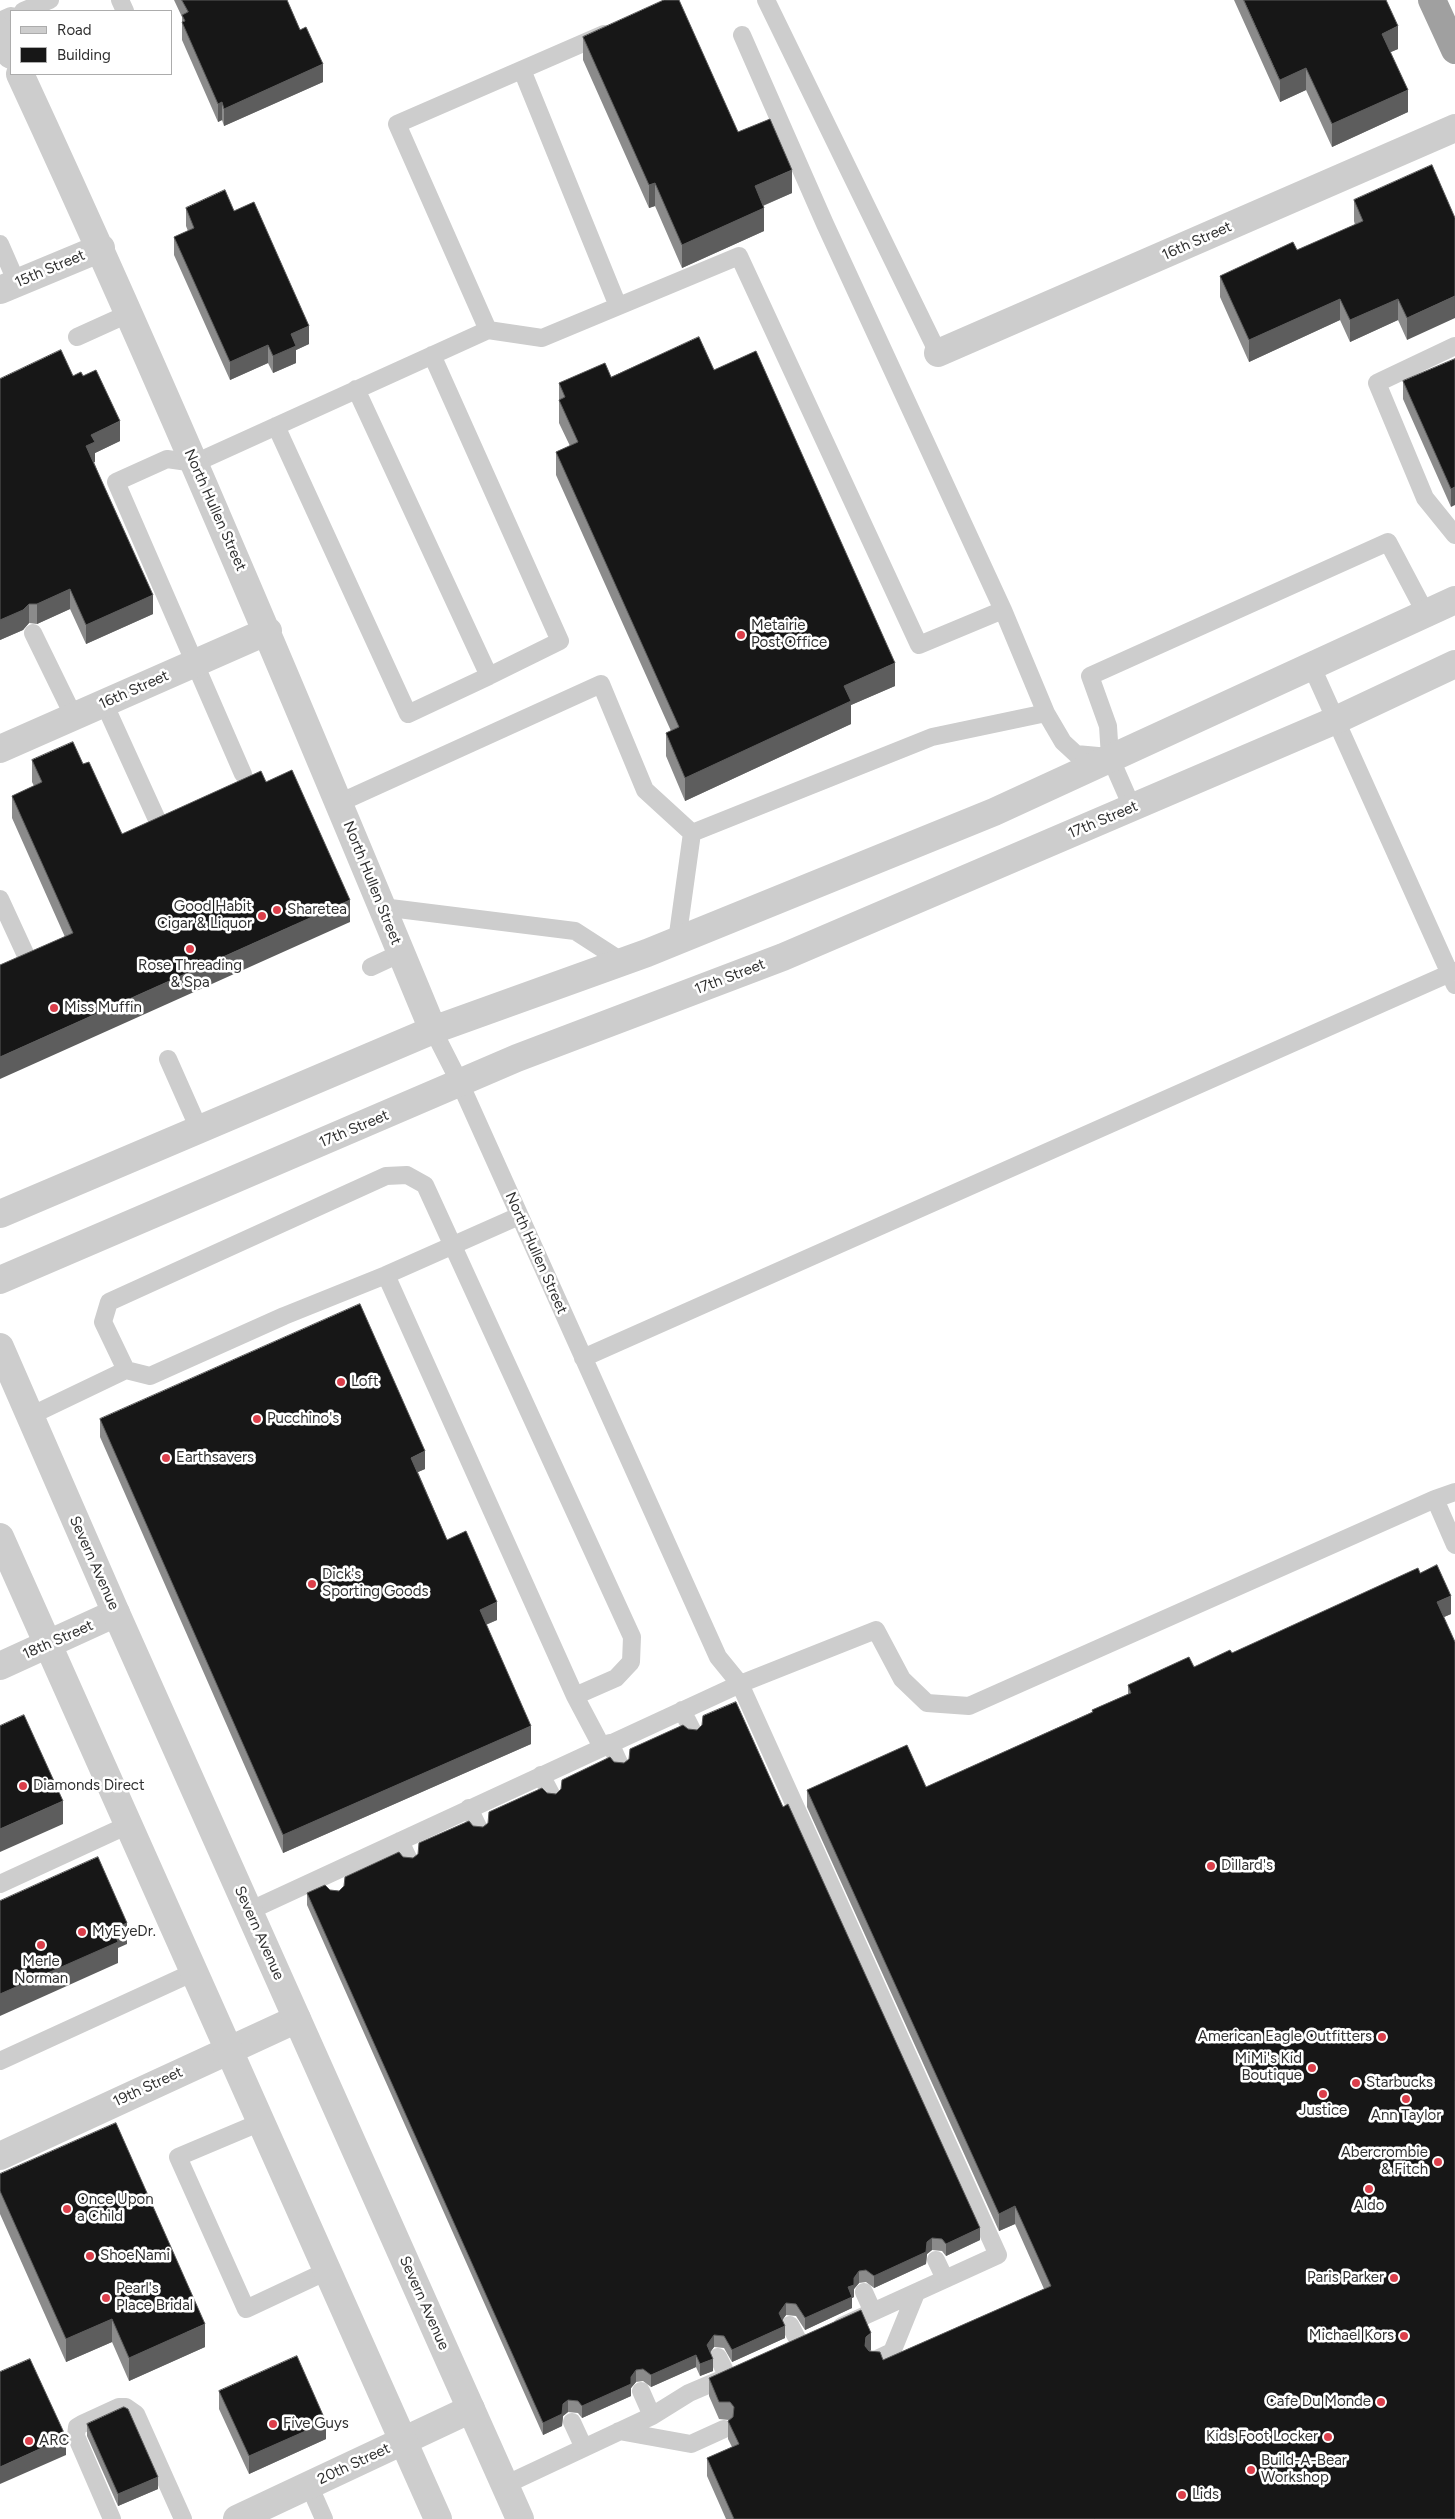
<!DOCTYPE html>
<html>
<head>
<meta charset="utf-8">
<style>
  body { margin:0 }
  #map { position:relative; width:1455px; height:2519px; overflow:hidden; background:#fff; font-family:Figtree,sans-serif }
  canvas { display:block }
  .legend { position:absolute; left:10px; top:10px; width:162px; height:65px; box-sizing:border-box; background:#fff; border:1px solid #acacac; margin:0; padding:6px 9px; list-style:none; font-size:15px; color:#303030 }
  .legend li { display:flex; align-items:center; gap:10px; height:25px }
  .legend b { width:25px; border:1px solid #acacac }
</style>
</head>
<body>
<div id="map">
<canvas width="1455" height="2519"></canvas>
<ul class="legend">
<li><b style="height:6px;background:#cdcdcd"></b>Road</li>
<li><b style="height:14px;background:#171717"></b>Building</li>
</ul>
</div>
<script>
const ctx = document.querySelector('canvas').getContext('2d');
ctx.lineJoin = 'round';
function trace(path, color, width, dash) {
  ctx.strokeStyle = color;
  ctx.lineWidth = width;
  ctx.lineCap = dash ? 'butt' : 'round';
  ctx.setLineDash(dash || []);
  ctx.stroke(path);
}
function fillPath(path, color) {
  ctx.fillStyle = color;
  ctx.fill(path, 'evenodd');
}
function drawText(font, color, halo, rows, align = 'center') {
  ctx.font = font + ' Figtree,sans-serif';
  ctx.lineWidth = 5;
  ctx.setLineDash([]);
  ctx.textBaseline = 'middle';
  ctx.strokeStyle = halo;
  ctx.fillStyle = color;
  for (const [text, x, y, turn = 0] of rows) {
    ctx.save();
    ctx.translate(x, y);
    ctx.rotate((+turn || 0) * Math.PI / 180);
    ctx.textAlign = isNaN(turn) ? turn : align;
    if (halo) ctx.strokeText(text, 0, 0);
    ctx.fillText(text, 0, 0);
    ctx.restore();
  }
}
trace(new Path2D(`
  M 120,0 L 125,11
  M 766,0 L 938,353
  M 23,11 L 50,0
  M 0,21 L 11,16
  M 522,70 L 618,306
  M 0,244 L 17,283
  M 488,330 L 542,338 L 739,256 L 919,645 L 1003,610 L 825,224 L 742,35
  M 77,337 L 130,313
  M 1455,346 L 1377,383 L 1425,498 L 1455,535
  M 432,355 L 560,641 L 489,676
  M 276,426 L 408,714 L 489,676 L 356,389
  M 1003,610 L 1046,713
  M 33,633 L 74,717
  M 1311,665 L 1455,985
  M 104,703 L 159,824
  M 243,774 L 116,482 L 167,459 L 195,463 L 488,330 L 397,124 L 604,34
  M 339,803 L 601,684 L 645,790 L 692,833
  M 1132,807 L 1110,757 L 1108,726 L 1090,676 L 1388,542 L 1425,612
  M 692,833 L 932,737 L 1046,713 L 1063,742 L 1076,754 L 1109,757
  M 0,899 L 29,962
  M 382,907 L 575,931 L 623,962
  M 677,941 L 692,833
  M 371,967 L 401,953
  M 433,1030 L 460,1083 L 718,1657 L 740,1684 L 998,2255 L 842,2326
  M 168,1059 L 199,1129
  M 519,1216 L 386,1275 L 575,1696 L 602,1747
  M 583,1358 L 1455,971
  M 126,1370 L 103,1322 L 109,1302 L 386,1176 L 407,1175 L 425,1185 L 632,1637 L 631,1662 L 616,1678 L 575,1696
  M 30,1416 L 126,1370 L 150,1376 L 284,1316 L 386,1275
  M 1435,1499 L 1455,1492
  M 682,1710 L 693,1732
  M 610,1743 L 620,1765
  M 541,1775 L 552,1796
  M 469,1808 L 479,1829
  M 400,1841 L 409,1860
  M 0,1884 L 128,1825
  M 249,1911 L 740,1684 L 876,1630 L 902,1679 L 927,1703 L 969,1706 L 1435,1499 L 1455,1545
  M 0,2061 L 194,1972
  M 261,2122 L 178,2157 L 246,2309 L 327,2271
  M 936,2260 L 945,2279
  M 864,2292 L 873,2312
  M 790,2325 L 800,2344
  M 718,2357 L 728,2377
  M 875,2360 L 892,2352 L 916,2293
  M 641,2391 L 652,2416
  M 572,2422 L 584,2448
  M 619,2431 L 691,2444 L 724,2429
  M 309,2485 L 324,2519
  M 505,2485 L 652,2416 L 689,2393 L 729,2376
  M 112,2519 L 76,2436 L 77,2427 L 82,2424 L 119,2407 L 126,2407 L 136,2414 L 183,2519`), '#cdcdcd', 18);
trace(new Path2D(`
  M 0,31 L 11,55
  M 20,74 C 166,389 300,709 433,1030
  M 0,290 L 101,248
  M 938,353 L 1455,128
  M 0,749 L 268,631
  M 0,1214 L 433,1030 L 647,953 L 994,812 L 1455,600
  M 0,1280 L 517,1058 L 783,957 L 1336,720 L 1455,664
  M 0,1666 L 116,1613
  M 0,2156 L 297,2019
  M 237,2519 L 471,2409`), '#cdcdcd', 28);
trace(new Path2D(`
  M 0,1347 L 116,1613 L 520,2519
  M 0,1537 L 438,2519`), '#cdcdcd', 28);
trace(new Path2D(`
  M 1432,0 L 1455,50`), '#a0a0a0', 28);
fillPath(new Path2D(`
  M 174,0 L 287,0 L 323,82 L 224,126 L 222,120 L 218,122 L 182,40 L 182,17 Z
  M 1234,0 L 1386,0 L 1398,49 L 1390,52 L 1408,112 L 1332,147 L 1306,90 L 1280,102 Z
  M 583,37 L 738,132 L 792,193 L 763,206 L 764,231 L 682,268 L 655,206 L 649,208 L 583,60 Z
  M 1432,165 L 1407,340 L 1398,320 L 1350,342 L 1340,320 L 1249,362 L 1220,297 L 1220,276 L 1297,250 L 1355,225 L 1354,221 L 1354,200 Z
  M 186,208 L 234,211 L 309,344 L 296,350 L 296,363 L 273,373 L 268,363 L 230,380 L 174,255 L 174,237 L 188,231 L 186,226 Z
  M 1455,359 L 1451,507 L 1403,399 L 1403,381 Z
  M 714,370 L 895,686 L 851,705 L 851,724 L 685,801 L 666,756 L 666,733 L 671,731 L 556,475 L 556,452 L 570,446 L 559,423 L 559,383 L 611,377 Z
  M 73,376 L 120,441 L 95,453 L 95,462 L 94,462 L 153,614 L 86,644 L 70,609 L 37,624 L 29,623 L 23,630 L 0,640 L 0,379 Z
  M 32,760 L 83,764 L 122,834 L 266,782 L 350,922 L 65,937 L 12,818 L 12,796 L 34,786 L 32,782 Z
  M 100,1419 L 425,1469 L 418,1472 L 447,1540 L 497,1620 L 486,1625 L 531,1744 L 283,1853 L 100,1437 Z
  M 1420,1573 L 1451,1614 L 1444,1617 L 1455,2519 L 726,2519 L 707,2476 L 707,2458 L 732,2447 L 728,2439 L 728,2421 L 729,2420 L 719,2419 L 709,2396 L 709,2378 L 871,2350 L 870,2351 L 883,2360 L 1044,2289 L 1015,2224 L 999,2231 L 807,1807 L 807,1790 L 926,1787 L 1092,1712 L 1092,1710 L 1128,1694 L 1128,1685 L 1194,1667 L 1232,1653 Z
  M 688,1729 L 783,1807 L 980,2240 L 946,2256 L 942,2251 L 932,2250 L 927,2254 L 926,2264 L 874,2288 L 866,2282 L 859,2283 L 854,2289 L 854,2297 L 852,2298 L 852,2308 L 805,2330 L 796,2316 L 786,2315 L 782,2320 L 785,2338 L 732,2362 L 724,2348 L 714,2347 L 710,2352 L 713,2371 L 700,2376 L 696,2367 L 651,2387 L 643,2381 L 636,2382 L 631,2388 L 631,2396 L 582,2418 L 578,2413 L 568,2412 L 563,2416 L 562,2426 L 543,2435 L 307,1905 L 307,1893 L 330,1890 L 339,1891 L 403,1857 L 413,1858 L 473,1826 L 483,1827 L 547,1793 L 556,1794 L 614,1762 L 624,1763 Z
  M 0,2174 L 205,2347 L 129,2381 L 112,2342 L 66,2362 L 0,2214 Z
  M 219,2391 L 326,2439 L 249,2474 L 219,2409 Z
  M 87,2424 L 158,2489 L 118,2506 L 87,2436 Z`), '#8b8b8b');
fillPath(new Path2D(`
  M 1398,26 L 1398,49 L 1382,56 L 1382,34 Z
  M 323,64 L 323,82 L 224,126 L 224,109 Z
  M 1306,68 L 1306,90 L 1280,102 L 1280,80 Z
  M 1408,90 L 1408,112 L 1332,147 L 1332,124 Z
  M 222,102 L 222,120 L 218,122 L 218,104 Z
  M 792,170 L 792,193 L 755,209 L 755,186 Z
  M 655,183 L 655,206 L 649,208 L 649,185 Z
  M 764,208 L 764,231 L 682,268 L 682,245 Z
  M 1455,296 L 1455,318 L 1407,340 L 1407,318 Z
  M 1340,299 L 1340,320 L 1249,362 L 1249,340 Z
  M 1398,299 L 1398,320 L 1350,342 L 1350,320 Z
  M 309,326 L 309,344 L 296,350 L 296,363 L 273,373 L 273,356 L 291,334 Z
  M 268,345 L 268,363 L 230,380 L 230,362 Z
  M 120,421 L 120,441 L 95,453 L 95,462 L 86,466 L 86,446 L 91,435 Z
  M 1455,487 L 1455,505 L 1451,507 L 1451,489 Z
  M 70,589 L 70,609 L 37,624 L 37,604 Z
  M 153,595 L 153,614 L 86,644 L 86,625 Z
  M 29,604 L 29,623 L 23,630 L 0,640 L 0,620 Z
  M 895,663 L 895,686 L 851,705 L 851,724 L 685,801 L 685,778 L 844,686 Z
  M 350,900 L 350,922 L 0,1079 L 0,1057 Z
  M 425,1451 L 425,1469 L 411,1475 L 411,1458 Z
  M 1451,1596 L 1451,1614 L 1437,1620 L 1437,1602 Z
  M 497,1602 L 497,1620 L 480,1627 L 480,1610 Z
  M 531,1726 L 531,1744 L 283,1853 L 283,1835 Z
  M 63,1801 L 63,1824 L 0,1852 L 0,1829 Z
  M 127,1923 L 127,1944 L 118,1948 L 118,1963 L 0,2016 L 0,1994 L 113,1929 Z
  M 1015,2206 L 1015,2224 L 999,2231 L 999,2214 Z
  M 980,2228 L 980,2240 L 946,2256 L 946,2244 Z
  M 932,2238 L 932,2250 L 927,2254 L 926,2264 L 874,2288 L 874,2276 L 927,2242 Z
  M 859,2271 L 859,2283 L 854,2289 L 854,2297 L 852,2298 L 852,2308 L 805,2330 L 805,2318 L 848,2287 Z
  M 786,2303 L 786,2315 L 779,2325 L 779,2313 Z
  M 112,2319 L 112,2342 L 66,2362 L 66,2339 Z
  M 205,2324 L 205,2347 L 129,2381 L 129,2358 Z
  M 785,2326 L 785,2338 L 732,2362 L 732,2350 Z
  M 871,2333 L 871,2350 L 866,2354 L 865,2346 L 866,2337 Z
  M 714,2335 L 714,2347 L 707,2357 L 707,2345 Z
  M 696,2355 L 696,2367 L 651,2387 L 651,2375 Z
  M 713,2359 L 713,2371 L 700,2376 L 700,2364 Z
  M 636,2370 L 636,2382 L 631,2388 L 631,2396 L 582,2418 L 582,2406 L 631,2377 Z
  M 568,2400 L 568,2412 L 563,2416 L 562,2426 L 543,2435 L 543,2423 Z
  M 326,2422 L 326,2439 L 249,2474 L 249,2456 Z
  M 66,2437 L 66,2455 L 0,2484 L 0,2467 Z
  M 158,2477 L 158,2489 L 118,2506 L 118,2494 Z`), '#5d5d5d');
const building = new Path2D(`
  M 182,0 L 287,0 L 300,30 L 306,27 L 323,64 L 224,109 L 222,102 L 218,104 L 182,22 L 185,21 L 182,15 L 188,12 Z
  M 664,0 L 679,0 L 738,132 L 770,119 L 792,170 L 755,186 L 764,208 L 682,245 L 655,183 L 649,185 L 583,37 Z
  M 1244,0 L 1386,0 L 1398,26 L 1382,34 L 1408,90 L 1332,124 L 1306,68 L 1280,80 Z
  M 1432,165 L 1455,218 L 1455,296 L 1407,318 L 1398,299 L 1350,320 L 1340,299 L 1249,340 L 1220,276 L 1293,242 L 1297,250 L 1363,221 L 1354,200 Z
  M 225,190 L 234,211 L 254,202 L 309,326 L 291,334 L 296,346 L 273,356 L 268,345 L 230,362 L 174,237 L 194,228 L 186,208 Z
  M 699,337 L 714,370 L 756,351 L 895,663 L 844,686 L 851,701 L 685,778 L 666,733 L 679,727 L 556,452 L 578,442 L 559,400 L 565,397 L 559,383 L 605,363 L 611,377 Z
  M 61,350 L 73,376 L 81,372 L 83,376 L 96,370 L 120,421 L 91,435 L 95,442 L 86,446 L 153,595 L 86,625 L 70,589 L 37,604 L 29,604 L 23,610 L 0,620 L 0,379 Z
  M 1455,359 L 1455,487 L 1451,489 L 1403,381 Z
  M 73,742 L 83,764 L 89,762 L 122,834 L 261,771 L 266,782 L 292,770 L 350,900 L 0,1057 L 0,965 L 73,933 L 12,796 L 42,782 L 32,760 Z
  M 360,1304 L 425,1451 L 411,1458 L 447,1540 L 466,1531 L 497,1602 L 480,1610 L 531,1726 L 283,1835 L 100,1419 Z
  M 1437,1565 L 1451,1596 L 1437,1602 L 1455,1642 L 1455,2519 L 734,2519 L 707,2458 L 739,2444 L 728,2421 L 733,2417 L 734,2407 L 730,2402 L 719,2402 L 709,2378 L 861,2310 L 871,2333 L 866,2337 L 865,2346 L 869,2351 L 880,2352 L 883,2360 L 1051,2286 L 1015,2206 L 999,2214 L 807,1790 L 907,1745 L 926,1787 L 1093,1712 L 1092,1710 L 1131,1693 L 1128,1685 L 1189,1657 L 1194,1667 L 1230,1650 L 1232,1653 L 1418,1568 L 1420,1573 Z
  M 736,1702 L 783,1807 L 788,1804 L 980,2228 L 946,2244 L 942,2239 L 932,2238 L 927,2242 L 926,2252 L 874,2276 L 866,2270 L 859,2271 L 854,2278 L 854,2285 L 848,2287 L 852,2297 L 805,2318 L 796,2304 L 786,2303 L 779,2313 L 785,2326 L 732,2350 L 724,2336 L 714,2335 L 707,2345 L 713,2359 L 700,2364 L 696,2355 L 651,2375 L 643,2369 L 636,2370 L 631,2377 L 631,2384 L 582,2406 L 578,2401 L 568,2400 L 563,2404 L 562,2414 L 543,2423 L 307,1893 L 325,1885 L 330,1890 L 339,1891 L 344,1886 L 345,1877 L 399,1852 L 403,1857 L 413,1858 L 418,1854 L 419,1843 L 469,1821 L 473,1826 L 483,1827 L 488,1823 L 489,1812 L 542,1788 L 547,1793 L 556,1794 L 561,1789 L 562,1780 L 610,1757 L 614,1762 L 624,1763 L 629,1759 L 630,1749 L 683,1725 L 688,1729 L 697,1730 L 702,1725 L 703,1716 Z
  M 24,1715 L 63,1801 L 0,1829 L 0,1726 Z
  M 98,1857 L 127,1923 L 113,1929 L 118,1942 L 0,1994 L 0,1901 Z
  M 116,2123 L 205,2324 L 129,2358 L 112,2319 L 66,2339 L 0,2191 L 0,2174 Z
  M 297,2356 L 326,2422 L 249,2456 L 219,2391 Z
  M 30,2359 L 66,2437 L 0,2467 L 0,2372 Z
  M 124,2407 L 128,2409 L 158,2477 L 118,2494 L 87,2424 Z`);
fillPath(building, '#171717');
trace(building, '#5d5d5d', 1);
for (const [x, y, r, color] of [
  [741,635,5,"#db3e4a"],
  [277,910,5,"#db3e4a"],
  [262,916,5,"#db3e4a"],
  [190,949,5,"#db3e4a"],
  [54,1008,5,"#db3e4a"],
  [341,1382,5,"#db3e4a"],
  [257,1419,5,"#db3e4a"],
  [166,1458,5,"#db3e4a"],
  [312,1584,5,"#db3e4a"],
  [23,1786,5,"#db3e4a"],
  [1211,1866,5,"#db3e4a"],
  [82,1932,5,"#db3e4a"],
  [41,1945,5,"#db3e4a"],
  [1382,2037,5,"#db3e4a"],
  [1312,2068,5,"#db3e4a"],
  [1356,2083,5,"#db3e4a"],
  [1323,2094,5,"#db3e4a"],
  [1406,2099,5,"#db3e4a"],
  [1438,2162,5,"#db3e4a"],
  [1369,2189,5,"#db3e4a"],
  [67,2209,5,"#db3e4a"],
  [90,2256,5,"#db3e4a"],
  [1394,2278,5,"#db3e4a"],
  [106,2298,5,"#db3e4a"],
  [1404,2336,5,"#db3e4a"],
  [1381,2402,5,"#db3e4a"],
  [273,2424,5,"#db3e4a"],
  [1328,2437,5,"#db3e4a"],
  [29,2441,5,"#db3e4a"],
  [1251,2470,5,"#db3e4a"],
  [1182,2495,5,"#db3e4a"]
]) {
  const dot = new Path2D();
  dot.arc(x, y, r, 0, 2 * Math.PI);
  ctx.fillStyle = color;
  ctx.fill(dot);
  trace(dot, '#fff', 2);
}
drawText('15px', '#303030', '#fff', [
  ["16th Street",1197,241,-24],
  ["15th Street",50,269,-23],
  ["North Hullen Street",215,510,66],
  ["16th Street",134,690,-24],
  ["17th Street",1103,820,-23],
  ["North Hullen Street",372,883,68],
  ["17th Street",730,977,-21],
  ["17th Street",354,1129,-23],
  ["North Hullen Street",536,1253,66],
  ["Severn Avenue",94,1563,66],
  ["18th Street",58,1640,-24],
  ["Severn Avenue",259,1933,66],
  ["19th Street",148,2087,-25],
  ["Severn Avenue",424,2303,66],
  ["20th Street",354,2464,-25]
]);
drawText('15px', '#303030', '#fff', [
  ["Metairie",751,626],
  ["Post Office",751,643],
  ["Good Habit",252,907,"right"],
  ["Cigar & Liquor",252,924,"right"],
  ["Sharetea",287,910],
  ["Rose Threading",190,966,"center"],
  ["& Spa",190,983,"center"],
  ["Miss Muffin",64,1008],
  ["Loft",351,1382],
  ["Pucchino's",267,1419],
  ["Earthsavers",176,1458],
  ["Dick's",322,1575],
  ["Sporting Goods",322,1592],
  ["Diamonds Direct",33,1786],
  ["Dillard's",1221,1866],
  ["MyEyeDr.",92,1932],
  ["Merle",41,1962,"center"],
  ["Norman",41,1979,"center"],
  ["American Eagle Outfitters",1372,2037,"right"],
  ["MiMi's Kid",1302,2059,"right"],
  ["Boutique",1302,2076,"right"],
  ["Starbucks",1366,2083],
  ["Justice",1323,2111,"center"],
  ["Ann Taylor",1406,2116,"center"],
  ["Abercrombie",1428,2153,"right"],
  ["& Fitch",1428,2170,"right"],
  ["Once Upon",77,2200],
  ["a Child",77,2217],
  ["Aldo",1369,2206,"center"],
  ["ShoeNami",100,2256],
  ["Paris Parker",1384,2278,"right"],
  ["Pearl's",116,2289],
  ["Place Bridal",116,2306],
  ["Michael Kors",1394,2336,"right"],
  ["Cafe Du Monde",1371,2402,"right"],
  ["Five Guys",283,2424],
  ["Kids Foot Locker",1318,2437,"right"],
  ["ARC",39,2441],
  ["Build-A-Bear",1261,2461],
  ["Workshop",1261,2478],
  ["Lids",1192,2495]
], 'left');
</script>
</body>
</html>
